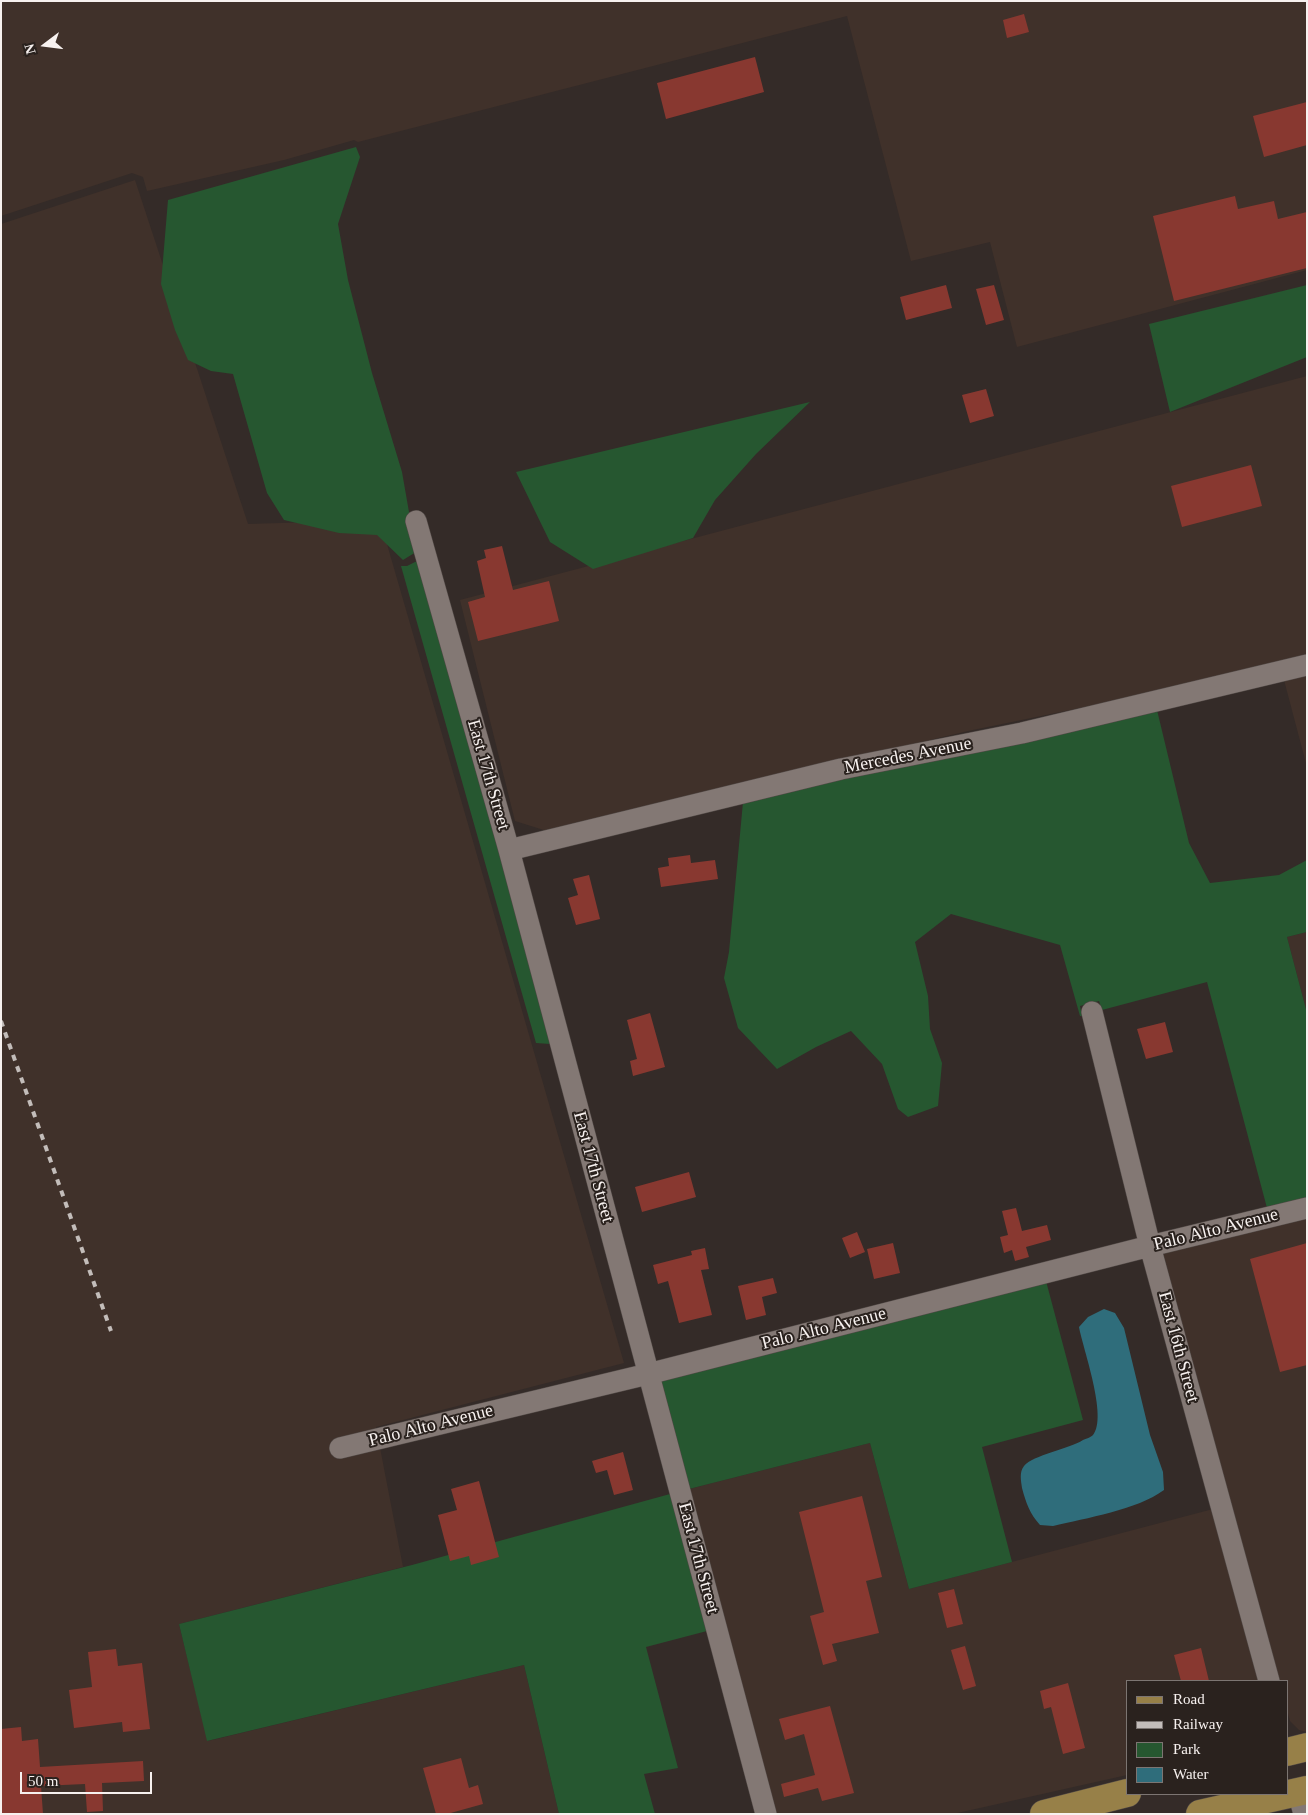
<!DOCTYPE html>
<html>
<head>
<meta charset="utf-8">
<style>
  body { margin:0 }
  #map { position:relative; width:1308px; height:1815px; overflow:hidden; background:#342b28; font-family:Georgia,serif }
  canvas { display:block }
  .frame { position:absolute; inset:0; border:2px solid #f7f1ef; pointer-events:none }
  .legend { position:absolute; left:1126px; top:1680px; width:162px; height:115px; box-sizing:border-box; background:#2a221e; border:1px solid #7c7572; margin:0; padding:6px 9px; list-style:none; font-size:15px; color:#f7f1ef }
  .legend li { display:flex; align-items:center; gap:10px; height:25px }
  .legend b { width:25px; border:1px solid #7c7572 }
  .north { position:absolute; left:20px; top:20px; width:50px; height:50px; -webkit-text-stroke:4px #2a221e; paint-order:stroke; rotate:255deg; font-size:14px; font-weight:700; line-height:20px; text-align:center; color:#f7f1ef }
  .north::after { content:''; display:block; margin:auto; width:18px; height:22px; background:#f7f1ef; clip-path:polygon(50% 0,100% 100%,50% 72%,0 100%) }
  .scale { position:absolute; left:20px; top:1772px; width:132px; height:22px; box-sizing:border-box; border:2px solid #f7f1ef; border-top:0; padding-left:6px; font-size:15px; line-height:18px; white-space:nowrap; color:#f7f1ef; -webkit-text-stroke:4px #2a221e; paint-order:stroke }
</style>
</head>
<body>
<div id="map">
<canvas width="1308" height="1815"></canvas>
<div class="frame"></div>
<ul class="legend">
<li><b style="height:6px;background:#978048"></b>Road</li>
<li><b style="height:6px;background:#c3bdba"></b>Railway</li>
<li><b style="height:14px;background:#265730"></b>Park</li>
<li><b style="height:14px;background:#2f6d7b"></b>Water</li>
</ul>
<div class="north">N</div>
<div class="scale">50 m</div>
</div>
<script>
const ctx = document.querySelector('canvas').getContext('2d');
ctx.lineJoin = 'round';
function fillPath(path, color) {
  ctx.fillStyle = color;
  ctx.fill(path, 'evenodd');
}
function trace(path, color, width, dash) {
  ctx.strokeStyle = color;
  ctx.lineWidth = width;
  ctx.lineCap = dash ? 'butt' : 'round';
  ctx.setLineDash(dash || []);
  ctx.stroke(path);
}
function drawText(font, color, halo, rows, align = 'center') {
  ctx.font = font + ' Georgia,serif';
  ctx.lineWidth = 4;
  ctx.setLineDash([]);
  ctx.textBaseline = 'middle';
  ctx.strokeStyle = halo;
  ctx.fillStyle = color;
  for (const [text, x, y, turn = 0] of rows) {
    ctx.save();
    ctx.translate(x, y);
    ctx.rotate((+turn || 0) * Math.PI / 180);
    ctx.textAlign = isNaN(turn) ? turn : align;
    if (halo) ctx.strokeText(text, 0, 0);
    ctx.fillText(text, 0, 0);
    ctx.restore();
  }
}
fillPath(new Path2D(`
  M 1,1 L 1307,1 L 1307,270 L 1017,347 L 990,242 L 911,261 L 847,16 L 358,142 L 354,140 L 284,160 L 147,191 L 143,177 L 132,173 L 1,216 Z
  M 135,180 L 248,524 L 380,520 L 624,1363 L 376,1427 L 403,1567 L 179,1624 L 208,1741 L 524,1665 L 559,1814 L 1,1814 L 1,224 Z
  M 1307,376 L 1307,655 L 1153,693 L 968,731 L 547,831 L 515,821 L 460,600 Z
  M 1307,674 L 1307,767 L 1284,680 Z
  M 1307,932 L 1307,1013 L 1287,937 Z
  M 1307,1217 L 1307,1732 L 1299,1730 L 1290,1721 L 1287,1710 L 1287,1681 L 1278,1681 L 1163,1252 Z
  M 870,1443 L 909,1589 L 1217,1508 L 1259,1681 L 1127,1681 L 1127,1775 L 953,1814 L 776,1814 L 689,1489 Z`), '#40312a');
fillPath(new Path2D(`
  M 356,147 L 360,157 L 338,224 L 348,280 L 372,373 L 402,472 L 416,552 L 403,560 L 377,535 L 339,533 L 284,520 L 267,493 L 233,374 L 211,371 L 188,360 L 175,330 L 161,284 L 168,200 Z
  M 1307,285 L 1307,357 L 1170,412 L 1149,324 Z
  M 810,402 L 756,454 L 715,500 L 693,538 L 593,569 L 550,542 L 516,472 Z
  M 417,561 L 499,852 L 550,1044 L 536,1043 L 401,566 L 407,566 Z
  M 1157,710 L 1189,843 L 1210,883 L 1279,875 L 1307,860 L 1307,932 L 1287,937 L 1307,1013 L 1307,1201 L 1267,1208 L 1207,982 L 1102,1010 L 1099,1001 L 1080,1006 L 1082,1016 L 1080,1016 L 1060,945 L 951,914 L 915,942 L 928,996 L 930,1029 L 942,1063 L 938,1106 L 908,1117 L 898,1109 L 882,1064 L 851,1031 L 816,1047 L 777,1069 L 738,1028 L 724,978 L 729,952 L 743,802 L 842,778 Z
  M 1046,1281 L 1083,1420 L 982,1447 L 1012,1562 L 909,1589 L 870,1443 L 689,1489 L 660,1380 Z
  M 670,1494 L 707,1631 L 646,1647 L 678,1768 L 644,1774 L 655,1814 L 559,1814 L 524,1665 L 207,1741 L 179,1624 L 412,1565 Z`), '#265730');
fillPath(new Path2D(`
  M 1104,1309 L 1115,1313 L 1124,1328 L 1150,1435 L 1163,1472 L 1164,1490 C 1137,1510 1086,1518 1053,1526 L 1040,1525 C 1030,1514 1026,1503 1022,1488 C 1021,1481 1019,1472 1024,1466 C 1033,1455 1069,1449 1083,1440 C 1086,1439 1091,1437 1093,1435 C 1108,1417 1083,1349 1079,1327 L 1088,1317 Z`), '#2f6d7b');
fillPath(new Path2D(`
  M 1024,14 L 1029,32 L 1007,38 L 1003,20 Z
  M 755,57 L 764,92 L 666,119 L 657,83 Z
  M 1307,102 L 1307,145 L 1264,157 L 1253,116 Z
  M 1235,196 L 1238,209 L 1274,201 L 1278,219 L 1307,212 L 1307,268 L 1174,301 L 1153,216 Z
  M 946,285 L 952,308 L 906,320 L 900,297 Z
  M 994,285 L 1004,320 L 986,325 L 976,289 Z
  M 986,389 L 994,416 L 970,423 L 962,395 Z
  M 1251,465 L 1262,506 L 1182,527 L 1171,486 Z
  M 502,546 L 513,590 L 549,581 L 559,621 L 478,641 L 468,602 L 485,597 L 477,561 L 486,558 L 484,550 Z
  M 690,855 L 691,863 L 715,860 L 718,879 L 661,887 L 658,868 L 669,866 L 668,858 Z
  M 589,875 L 600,919 L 576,925 L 568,898 L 578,895 L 573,879 Z
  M 650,1013 L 665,1067 L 633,1076 L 630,1061 L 637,1059 L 627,1020 Z
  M 1165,1022 L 1173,1052 L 1146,1059 L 1137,1029 Z
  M 689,1172 L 696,1197 L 642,1212 L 635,1187 Z
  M 1016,1208 L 1022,1231 L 1047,1225 L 1051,1240 L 1026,1247 L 1029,1257 L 1015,1261 L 1012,1250 L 1004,1253 L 1000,1237 L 1008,1235 L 1002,1211 Z
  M 857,1232 L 865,1252 L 850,1258 L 842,1238 Z
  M 893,1243 L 900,1273 L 874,1279 L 867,1249 Z
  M 1307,1243 L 1307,1365 L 1280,1372 L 1250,1259 Z
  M 705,1248 L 709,1269 L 701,1270 L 712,1315 L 679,1323 L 668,1281 L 658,1284 L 653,1265 L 692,1255 L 691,1251 Z
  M 773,1278 L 777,1293 L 762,1297 L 766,1315 L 746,1320 L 738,1286 Z
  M 623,1452 L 633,1490 L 614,1495 L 607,1470 L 596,1473 L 592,1461 Z
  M 479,1481 L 499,1557 L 471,1565 L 469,1556 L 450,1561 L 438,1515 L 457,1510 L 451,1489 Z
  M 862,1496 L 882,1577 L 866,1581 L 879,1633 L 832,1644 L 837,1661 L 823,1665 L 810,1616 L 824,1612 L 799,1512 Z
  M 954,1589 L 963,1624 L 947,1628 L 938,1593 Z
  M 965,1646 L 976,1686 L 963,1690 L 951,1650 Z
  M 1201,1648 L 1209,1681 L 1181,1681 L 1174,1655 Z
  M 116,1649 L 118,1666 L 142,1663 L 150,1729 L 123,1732 L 122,1722 L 74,1728 L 69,1690 L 92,1687 L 88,1652 Z
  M 1068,1683 L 1085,1748 L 1063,1754 L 1051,1707 L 1044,1709 L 1040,1691 Z
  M 830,1706 L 854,1793 L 822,1801 L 818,1788 L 784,1797 L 781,1784 L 815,1775 L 804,1734 L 785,1740 L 779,1719 Z
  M 21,1727 L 22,1741 L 38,1739 L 40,1767 L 143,1761 L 144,1781 L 102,1783 L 103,1811 L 87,1812 L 85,1784 L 41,1786 L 43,1814 L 1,1814 L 1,1729 Z
  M 461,1758 L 469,1788 L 478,1785 L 483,1804 L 447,1814 L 436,1814 L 423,1768 Z`), '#883830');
const minor = new Path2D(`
  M 416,521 L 509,850 L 766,1814
  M 509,850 L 841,769 L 1022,733 L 1307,665
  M 1092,1012 L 1150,1246 L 1269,1681
  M 340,1448 L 648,1374 L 1150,1246 L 1307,1208
  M 1298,1792 L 1304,1814`);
const primary = new Path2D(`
  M 1287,1752 L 1307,1747
  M 1044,1814 L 1127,1793
  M 1200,1814 L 1307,1790`);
trace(minor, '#514946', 22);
trace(primary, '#514946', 29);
trace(minor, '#837874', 21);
trace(primary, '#978048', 28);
trace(new Path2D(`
  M 1,1021 L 111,1331`), '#c3bdba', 4, [6, 6]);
drawText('18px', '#f7f1ef', '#2a221e', [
  ["Mercedes Avenue",908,756,-11],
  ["East 17th Street",488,775,74],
  ["East 17th Street",593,1167,75],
  ["Palo Alto Avenue",1216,1230,-14],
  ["Palo Alto Avenue",824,1329,-14],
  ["East 16th Street",1178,1347,75],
  ["Palo Alto Avenue",431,1426,-14],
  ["East 17th Street",698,1558,75]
]);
</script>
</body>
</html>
